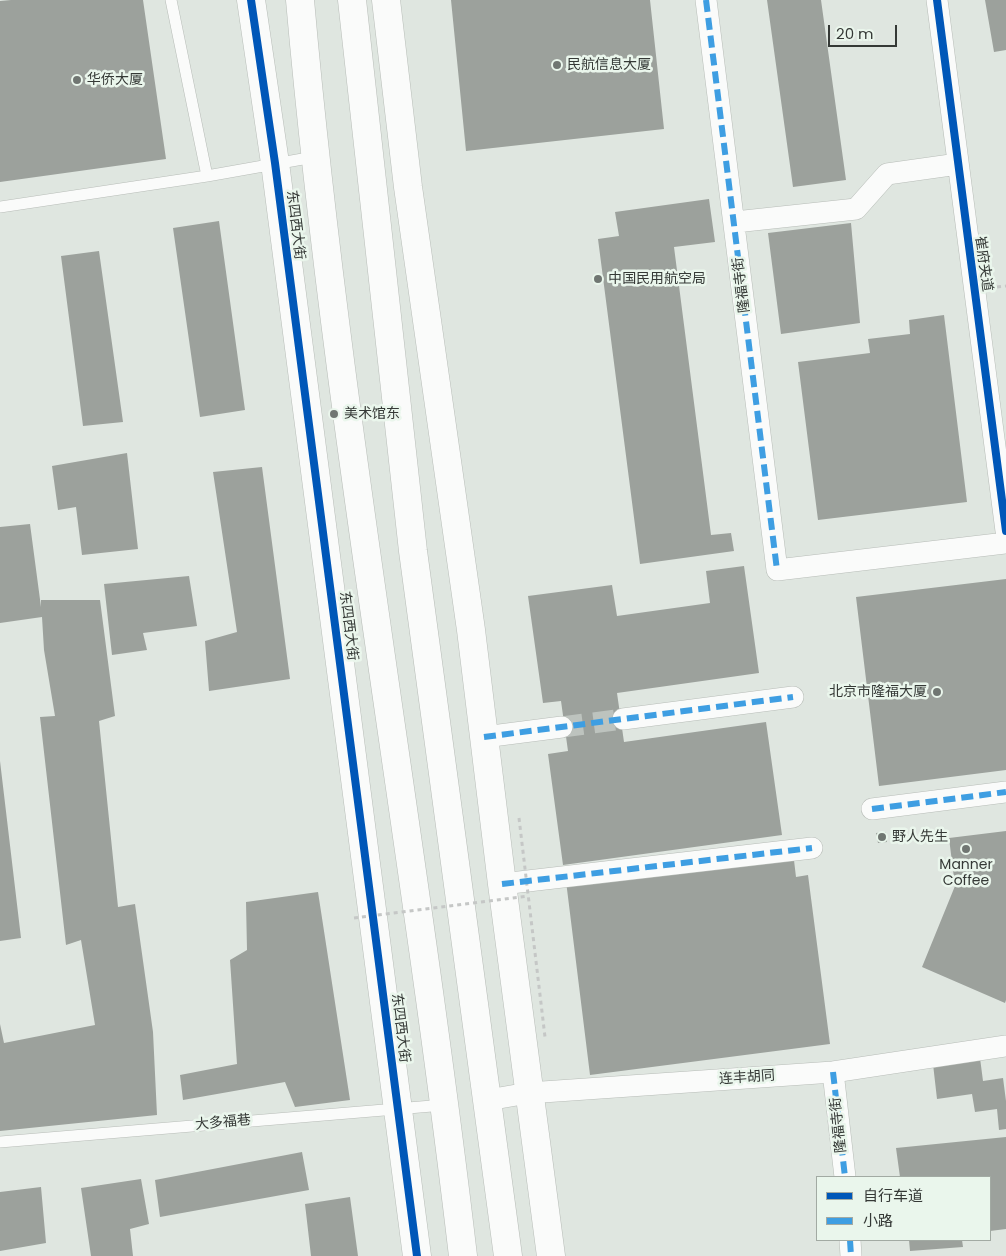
<!DOCTYPE html>
<html>
<head>
<meta charset="utf-8">
<style>
  body { margin:0 }
  #map { position:relative; width:1006px; height:1256px; overflow:hidden; background:#dfe6e0; font-family:Poppins,"Noto Sans SC",sans-serif }
  canvas { display:block }
  .legend { position:absolute; left:816px; top:1176px; width:175px; height:65px; box-sizing:border-box; background:#eaf6ec; border:1px solid #a2aaa3; margin:0; padding:6px 9px; list-style:none; font-size:15px; color:#353936 }
  .legend li { display:flex; align-items:center; gap:10px; height:25px }
  .legend b { width:25px; border:1px solid #a2aaa3 }
  .scale { position:absolute; left:828px; top:25px; width:69px; height:22px; box-sizing:border-box; border:2px solid #353936; border-top:0; padding-left:6px; font-size:15px; line-height:18px; white-space:nowrap; color:#353936; -webkit-text-stroke:4px #eaf6ec; paint-order:stroke }
</style>
</head>
<body>
<div id="map">
<canvas width="1006" height="1256"></canvas>
<ul class="legend">
<li><b style="height:6px;background:#0057b8"></b>自行车道</li>
<li><b style="height:6px;background:#3e9ee2"></b>小路</li>
</ul>
<div class="scale">20 m</div>
</div>
<script>
const ctx = document.querySelector('canvas').getContext('2d');
ctx.lineJoin = 'round';
function fillPath(path, color) {
  ctx.fillStyle = color;
  ctx.fill(path, 'evenodd');
}
function trace(path, color, width, dash) {
  ctx.strokeStyle = color;
  ctx.lineWidth = width;
  ctx.lineCap = dash ? 'butt' : 'round';
  ctx.setLineDash(dash || []);
  ctx.stroke(path);
}
function drawText(font, color, halo, rows, align = 'center') {
  ctx.font = font + ' Poppins,"Noto Sans SC",sans-serif';
  ctx.lineWidth = 5;
  ctx.setLineDash([]);
  ctx.textBaseline = 'middle';
  ctx.strokeStyle = halo;
  ctx.fillStyle = color;
  for (const [text, x, y, turn = 0] of rows) {
    ctx.save();
    ctx.translate(x, y);
    ctx.rotate((+turn || 0) * Math.PI / 180);
    ctx.textAlign = isNaN(turn) ? turn : align;
    if (halo) ctx.strokeText(text, 0, 0);
    ctx.fillText(text, 0, 0);
    ctx.restore();
  }
}
fillPath(new Path2D(`
  M 11,0 L 143,0 L 166,159 L 0,182 L 0,1 Z
  M 451,0 L 650,0 L 664,129 L 466,151 Z
  M 767,0 L 821,0 L 846,180 L 793,187 Z
  M 985,0 L 1006,0 L 1006,50 L 994,52 Z
  M 709,199 L 715,242 L 674,247 L 711,535 L 731,533 L 734,551 L 640,564 L 598,239 L 619,236 L 615,212 Z
  M 219,221 L 245,410 L 200,417 L 173,228 Z
  M 851,223 L 860,323 L 781,334 L 768,233 Z
  M 99,251 L 123,422 L 83,426 L 61,256 Z
  M 944,315 L 967,502 L 818,520 L 798,362 L 870,353 L 868,339 L 910,334 L 909,320 Z
  M 127,453 L 138,549 L 82,555 L 76,507 L 58,510 L 52,466 Z
  M 262,467 L 290,679 L 209,691 L 205,641 L 237,632 L 213,472 Z
  M 30,524 L 41,607 L 41,600 L 100,600 L 115,716 L 99,721 L 118,907 L 135,904 L 153,1032 L 157,1115 L 0,1131 L 0,1024 L 4,1043 L 95,1025 L 81,940 L 66,945 L 40,717 L 55,716 L 44,650 L 42,617 L 0,623 L 0,527 Z
  M 744,566 L 759,673 L 617,693 L 624,742 L 766,722 L 782,835 L 563,865 L 548,754 L 568,751 L 561,701 L 543,703 L 528,596 L 612,585 L 617,616 L 710,603 L 706,571 Z
  M 189,576 L 197,626 L 143,633 L 147,650 L 112,655 L 104,584 Z
  M 1006,579 L 1006,770 L 879,786 L 856,597 Z
  M 0,761 L 21,938 L 0,941 Z
  M 1006,831 L 1006,1000 L 1005,1003 L 922,967 L 955,886 L 949,838 Z
  M 886,832 L 887,842 L 878,843 L 876,833 Z
  M 793,852 L 796,877 L 808,875 L 830,1044 L 590,1075 L 566,881 Z
  M 318,892 L 350,1100 L 295,1107 L 285,1082 L 183,1100 L 180,1075 L 237,1064 L 230,960 L 247,950 L 246,902 Z
  M 980,1058 L 983,1081 L 1003,1078 L 1006,1101 L 1006,1129 L 999,1130 L 997,1109 L 975,1112 L 972,1094 L 937,1099 L 933,1064 Z
  M 1006,1137 L 1006,1229 L 990,1231 L 990,1177 L 900,1177 L 896,1148 Z
  M 302,1152 L 309,1190 L 160,1217 L 155,1180 Z
  M 141,1179 L 149,1224 L 130,1229 L 133,1256 L 91,1256 L 81,1188 Z
  M 41,1187 L 46,1243 L 0,1251 L 0,1192 Z
  M 350,1197 L 358,1256 L 311,1256 L 305,1204 Z
  M 909,1240 L 962,1240 L 963,1247 L 910,1251 Z`), '#9ca19c');
trace(new Path2D(`
  M 562,727 L 623,719`), '#bdc3be', 21, [21, 11]);
const lane = new Path2D(`
  M 171,0 L 207,176
  M 0,207 L 207,176 L 314,157
  M 0,1142 L 444,1105`);
const street = new Path2D(`
  M 706,0 L 777,570 L 1006,543
  M 937,0 L 1006,531
  M 735,222 L 856,209 L 887,174 L 958,164
  M 623,719 L 793,697
  M 484,737 L 562,727
  M 872,809 L 1006,792
  M 502,884 L 812,848
  M 833,1072 L 845,1177
  M 488,1100 L 528,1093 L 833,1072 L 1006,1046
  M 850,1240 L 851,1256`);
const secondary = new Path2D(`
  M 251,0 L 275,163 L 417,1256
  M 386,0 L 408,187 L 471,630 L 502,884 L 551,1256`);
const primary = new Path2D(`
  M 300,0 C 337,421 414,837 463,1256
  M 352,0 L 413,551 L 508,1256`);
trace(lane, '#b7bcb7', 12);
trace(street, '#b7bcb7', 22);
trace(secondary, '#b7bcb7', 29);
trace(primary, '#b7bcb7', 29);
trace(new Path2D(`
  M 997,287 L 1006,286`), '#c5c7c6', 3, [4, 4]);
trace(lane, '#fafbfa', 11);
trace(street, '#fafbfa', 21);
trace(secondary, '#fafbfa', 28);
trace(primary, '#fafbfa', 28);
trace(new Path2D(`
  M 519,818 L 545,1037
  M 354,918 L 528,896`), '#c5c7c6', 3, [4, 4]);
trace(new Path2D(`
  M 706,0 L 777,570
  M 484,737 L 793,697
  M 872,809 L 1006,792
  M 502,884 L 812,848
  M 833,1072 L 845,1177
  M 850,1240 L 851,1256`), '#3e9ee2', 6, [12, 6]);
trace(new Path2D(`
  M 251,0 L 275,163 L 417,1256
  M 937,0 L 1006,531`), '#0057b8', 8);
for (const [x, y, r, color] of [
  [557,65,5,"#707672"],
  [77,80,5,"#707672"],
  [598,279,5,"#707672"],
  [334,414,5,"#707672"],
  [937,692,5,"#707672"],
  [882,837,5,"#707672"],
  [966,849,5,"#707672"]
]) {
  const dot = new Path2D();
  dot.arc(x, y, r, 0, 2 * Math.PI);
  ctx.fillStyle = color;
  ctx.fill(dot);
  trace(dot, '#eaf6ec', 2);
}
drawText('14px', '#353936', '#eaf6ec', [
  ["民航信息大厦",567,65],
  ["华侨大厦",87,80],
  ["中国民用航空局",608,279],
  ["美术馆东",344,414],
  ["北京市隆福大厦",927,692,"right"],
  ["野人先生",892,837],
  ["Manner",966,865,"center"],
  ["Coffee",966,881,"center"]
], 'left');
drawText('14px', '#353936', '#eaf6ec', [
  ["东四西大街",295,225,83],
  ["崔府夹道",983,264,82],
  ["隆福寺街",742,285,-97],
  ["东四西大街",348,626,83],
  ["东四西大街",400,1028,83],
  ["连丰胡同",747,1078,-4],
  ["大多福巷",223,1123,-5],
  ["隆福寺街",839,1125,-96]
]);
</script>
</body>
</html>
